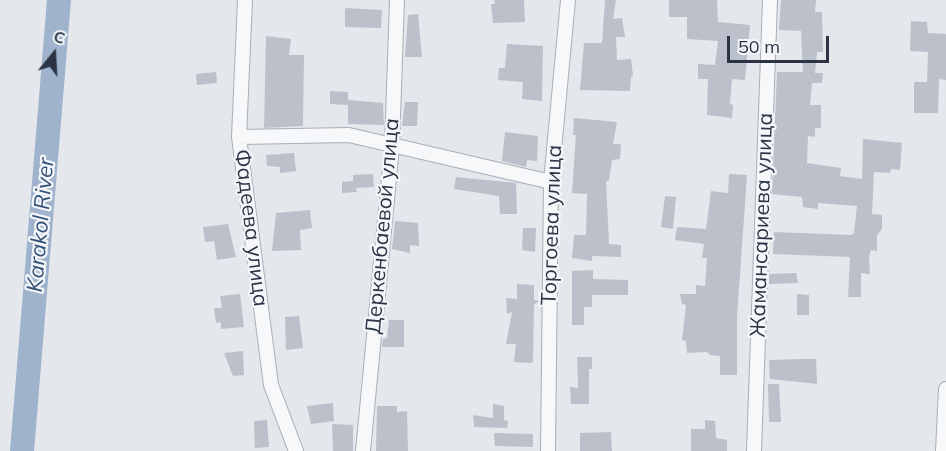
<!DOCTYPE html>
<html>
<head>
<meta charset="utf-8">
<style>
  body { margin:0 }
  #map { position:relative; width:946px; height:451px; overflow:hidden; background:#e4e7ec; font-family:Mulish,sans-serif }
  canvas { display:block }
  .north { position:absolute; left:24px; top:24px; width:60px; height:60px; -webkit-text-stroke:4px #f4f6f9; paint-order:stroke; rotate:18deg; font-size:16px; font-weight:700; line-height:24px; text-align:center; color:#2b3445 }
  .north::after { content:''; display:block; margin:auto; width:21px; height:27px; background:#2b3445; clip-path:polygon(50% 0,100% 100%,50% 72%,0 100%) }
  .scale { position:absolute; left:727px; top:36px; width:102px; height:27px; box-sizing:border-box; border:3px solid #2b3445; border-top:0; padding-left:8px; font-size:18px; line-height:21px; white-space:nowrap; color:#2b3445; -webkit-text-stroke:4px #f4f6f9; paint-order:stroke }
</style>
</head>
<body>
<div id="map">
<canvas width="946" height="451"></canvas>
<div class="north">С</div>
<div class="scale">50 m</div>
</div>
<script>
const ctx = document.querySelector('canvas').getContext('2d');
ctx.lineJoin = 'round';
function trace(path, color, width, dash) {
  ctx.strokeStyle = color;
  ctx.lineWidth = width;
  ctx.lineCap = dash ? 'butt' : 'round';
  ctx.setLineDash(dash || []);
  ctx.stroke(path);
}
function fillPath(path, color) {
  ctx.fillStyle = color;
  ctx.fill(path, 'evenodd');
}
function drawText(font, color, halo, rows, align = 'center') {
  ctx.font = font + ' Mulish,sans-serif';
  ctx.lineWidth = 4.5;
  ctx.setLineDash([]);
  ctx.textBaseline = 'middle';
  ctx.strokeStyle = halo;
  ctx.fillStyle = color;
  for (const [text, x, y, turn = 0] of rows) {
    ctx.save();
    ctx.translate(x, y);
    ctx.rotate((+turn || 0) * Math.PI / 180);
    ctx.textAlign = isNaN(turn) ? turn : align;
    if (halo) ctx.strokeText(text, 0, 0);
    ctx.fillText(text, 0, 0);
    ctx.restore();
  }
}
trace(new Path2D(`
  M 22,451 L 59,0`), '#9fb4cc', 24);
fillPath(new Path2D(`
  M 494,0 L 524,0 L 525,22 L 493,23 L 491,4 L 495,4 Z
  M 605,0 L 616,0 L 613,19 L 622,18 L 625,37 L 616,37 L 617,60 L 631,59 L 633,76 L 631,77 L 630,91 L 580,90 L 584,43 L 602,43 Z
  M 669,0 L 717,0 L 718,22 L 750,25 L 745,80 L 732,79 L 730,104 L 733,105 L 732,118 L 707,115 L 708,79 L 698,79 L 698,64 L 715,65 L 718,41 L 687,39 L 687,17 L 669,17 Z
  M 781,0 L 816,0 L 815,12 L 822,12 L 823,52 L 817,52 L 815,73 L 823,73 L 822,83 L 812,83 L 810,105 L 821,105 L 821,128 L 815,128 L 815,137 L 808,136 L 807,163 L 841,168 L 840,176 L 862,179 L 863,139 L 902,143 L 900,170 L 891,169 L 890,173 L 874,172 L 872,214 L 882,215 L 882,229 L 877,235 L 877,251 L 871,250 L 869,257 L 870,274 L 861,273 L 861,297 L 848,297 L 850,257 L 773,254 L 774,232 L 851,235 L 854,233 L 857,206 L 818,203 L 818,209 L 803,207 L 802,197 L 772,194 L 777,72 L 803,72 L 801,31 L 779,30 Z
  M 345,8 L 382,10 L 381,28 L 345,27 Z
  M 418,14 L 422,57 L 405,57 L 408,15 Z
  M 911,21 L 927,22 L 928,33 L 946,34 L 946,80 L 939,79 L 938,113 L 914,113 L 914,82 L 927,82 L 928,52 L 910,51 Z
  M 266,36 L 291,39 L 289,55 L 304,55 L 303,126 L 264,128 Z
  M 507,44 L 543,46 L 542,101 L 522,99 L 523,82 L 498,80 L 499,68 L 505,68 Z
  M 216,72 L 217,83 L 197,85 L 196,74 Z
  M 330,91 L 348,92 L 348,100 L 383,103 L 384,125 L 348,124 L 348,105 L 330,104 Z
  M 405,102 L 418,102 L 417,126 L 402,126 Z
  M 574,118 L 617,122 L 613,144 L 621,144 L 620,159 L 612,160 L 609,181 L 606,181 L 609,244 L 621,245 L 621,257 L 592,256 L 592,261 L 572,258 L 574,235 L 586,235 L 587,194 L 572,193 L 576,135 L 573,135 Z
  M 505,132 L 538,136 L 537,161 L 527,160 L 526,167 L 502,161 Z
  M 294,153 L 296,171 L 280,173 L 280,167 L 267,166 L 266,155 Z
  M 373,174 L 374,187 L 356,188 L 357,192 L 342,193 L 342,182 L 353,181 L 353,175 Z
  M 729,174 L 747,175 L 737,317 L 737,375 L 720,375 L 720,356 L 710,355 L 707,352 L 687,353 L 686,341 L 682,340 L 686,305 L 682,304 L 680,294 L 696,294 L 696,285 L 705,286 L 707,258 L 702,258 L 704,244 L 675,240 L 677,227 L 706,229 L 711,191 L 728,193 Z
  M 456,177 L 516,183 L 517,214 L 500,214 L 499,196 L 454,189 Z
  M 665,196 L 676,197 L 673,229 L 661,227 Z
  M 310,210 L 312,228 L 300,230 L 301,250 L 272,251 L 276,213 Z
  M 395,221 L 418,223 L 419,246 L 410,245 L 410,253 L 392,249 Z
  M 228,224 L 236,257 L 217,260 L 214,241 L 205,242 L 203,227 Z
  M 523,228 L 536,228 L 535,252 L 522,250 Z
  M 593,270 L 593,279 L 628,280 L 628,295 L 592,295 L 592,307 L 584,307 L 584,325 L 572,325 L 572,271 Z
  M 796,273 L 798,283 L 769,284 L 769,274 Z
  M 517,284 L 534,285 L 534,300 L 541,301 L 534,304 L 533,362 L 530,363 L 514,362 L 516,344 L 506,344 L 512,312 L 507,314 L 506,298 L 517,299 Z
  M 240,294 L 244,327 L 221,329 L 221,322 L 216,323 L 214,308 L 222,308 L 220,296 Z
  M 797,294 L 809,295 L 809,315 L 797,315 Z
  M 299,316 L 303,348 L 286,350 L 285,317 Z
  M 389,320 L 404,320 L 404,347 L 382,347 L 383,339 L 387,338 Z
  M 243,351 L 244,375 L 233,376 L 224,353 Z
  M 577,357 L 592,357 L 592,369 L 589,369 L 589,404 L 571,404 L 570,387 L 578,388 Z
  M 802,359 L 816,359 L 817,384 L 770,379 L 769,360 Z
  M 768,384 L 779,384 L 781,422 L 769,422 Z
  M 333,403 L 334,421 L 311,424 L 307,406 Z
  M 493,404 L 504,406 L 504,420 L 508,421 L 507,428 L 474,427 L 473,415 L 493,418 Z
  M 377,406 L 397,406 L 397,412 L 407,411 L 408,451 L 376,451 Z
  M 267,420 L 269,447 L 255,448 L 254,421 Z
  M 705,420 L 715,421 L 716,438 L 727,440 L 727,451 L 691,451 L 691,429 L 705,429 Z
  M 332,424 L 353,425 L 353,451 L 333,451 Z
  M 611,432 L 612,451 L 580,451 L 580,433 Z
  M 494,433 L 533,434 L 533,447 L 495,446 Z`), '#bbc0ca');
const minor = new Path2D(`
  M 245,0 L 239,137 L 271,385 L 296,451
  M 239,137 L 349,135 L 551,182
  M 363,451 L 392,147 L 397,0
  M 548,451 L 551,182 L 568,0
  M 754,451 L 770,0
  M 943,451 L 946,389`);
trace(minor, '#a9aeb7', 16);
trace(minor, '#f7f8fa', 14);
drawText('21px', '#2b3445', '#f4f6f9', [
  ["Торгоева улица",552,225,-88],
  ["Жамансариева улица",762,225,-88],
  ["Деркенбаевой улица",383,226,-85],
  ["Фадеева улица",251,228,83]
]);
drawText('italic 22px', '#34527a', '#f4f6f9', [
  ["Karakol River",41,225,-85]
]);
</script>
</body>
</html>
